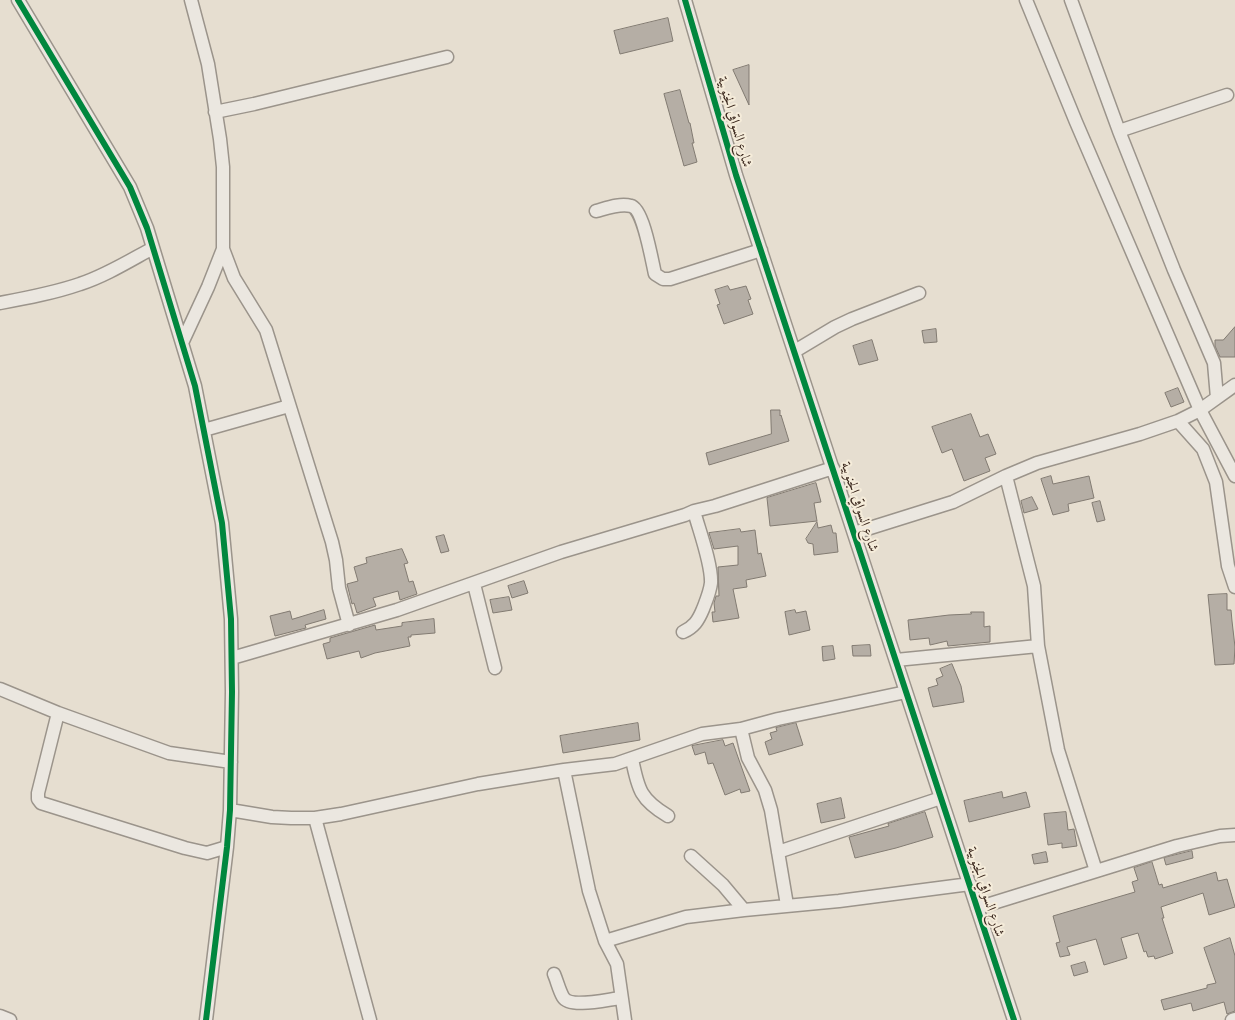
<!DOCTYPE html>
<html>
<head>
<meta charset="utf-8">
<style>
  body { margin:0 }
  canvas { display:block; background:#e6ded0 }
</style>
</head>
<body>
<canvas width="1235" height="1020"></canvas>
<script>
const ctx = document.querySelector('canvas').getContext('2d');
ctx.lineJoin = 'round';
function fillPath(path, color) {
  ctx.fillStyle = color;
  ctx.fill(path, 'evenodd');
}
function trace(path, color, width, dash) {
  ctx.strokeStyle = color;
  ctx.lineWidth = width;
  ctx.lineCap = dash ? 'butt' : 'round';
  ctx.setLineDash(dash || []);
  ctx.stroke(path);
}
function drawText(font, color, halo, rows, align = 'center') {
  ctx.font = font + ' Alegreya,Amiri,serif';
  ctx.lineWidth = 4;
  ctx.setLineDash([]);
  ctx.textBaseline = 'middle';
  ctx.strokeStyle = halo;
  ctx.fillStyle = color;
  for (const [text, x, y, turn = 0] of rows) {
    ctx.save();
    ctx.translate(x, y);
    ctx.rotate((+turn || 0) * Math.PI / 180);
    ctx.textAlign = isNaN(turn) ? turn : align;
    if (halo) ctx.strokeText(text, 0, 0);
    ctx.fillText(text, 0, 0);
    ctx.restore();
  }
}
const building = new Path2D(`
  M 668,18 L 673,41 L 620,54 L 614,31 Z
  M 749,65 L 749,105 L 733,70 Z
  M 680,90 L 689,123 L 690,123 L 694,143 L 692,143 L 697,162 L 684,166 L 664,94 Z
  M 728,286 L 730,290 L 746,286 L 751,299 L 748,300 L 753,314 L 724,324 L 717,305 L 720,304 L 715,290 Z
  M 1235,327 L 1235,357 L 1220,357 L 1215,346 L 1215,340 L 1223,340 Z
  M 936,329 L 937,342 L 924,343 L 922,331 Z
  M 872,340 L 878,360 L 859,365 L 853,346 Z
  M 1178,388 L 1184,402 L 1171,407 L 1165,393 Z
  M 771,410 L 780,410 L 780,416 L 781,415 L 789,441 L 709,465 L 706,453 L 771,434 Z
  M 971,414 L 980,437 L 988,434 L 996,454 L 985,458 L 990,471 L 964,481 L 952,449 L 942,453 L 932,427 Z
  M 1051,476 L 1053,484 L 1089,476 L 1094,498 L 1068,504 L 1069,511 L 1053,515 L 1041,479 Z
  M 816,483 L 821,502 L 814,503 L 817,521 L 770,526 L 767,498 Z
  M 1032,497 L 1038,509 L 1024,513 L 1021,501 Z
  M 1100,501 L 1105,520 L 1097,522 L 1092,503 Z
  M 817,522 L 818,528 L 831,525 L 833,533 L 836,533 L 838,552 L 814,555 L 813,544 L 808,543 L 806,539 Z
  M 740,529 L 741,532 L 755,530 L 758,554 L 761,553 L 766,576 L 746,580 L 747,587 L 733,589 L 739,618 L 713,622 L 712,612 L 715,612 L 714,603 L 716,596 L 719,596 L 718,567 L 738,565 L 738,546 L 714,549 L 709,533 Z
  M 444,535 L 449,551 L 441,553 L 436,537 Z
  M 402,549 L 408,563 L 404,564 L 409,582 L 413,581 L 417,594 L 400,600 L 398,591 L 373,598 L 376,606 L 357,613 L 354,603 L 352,604 L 347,584 L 358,581 L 354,567 L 367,563 L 366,558 Z
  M 524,581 L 528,593 L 512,598 L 508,586 Z
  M 1227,594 L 1227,610 L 1231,610 L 1232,621 L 1235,647 L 1234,664 L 1215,665 L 1208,595 Z
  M 509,597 L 512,610 L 493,613 L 490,600 Z
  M 324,610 L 326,619 L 305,625 L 306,628 L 275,636 L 270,616 L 290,611 L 292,619 Z
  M 795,610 L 796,613 L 806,611 L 810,630 L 789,635 L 785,612 Z
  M 971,612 L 984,612 L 984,627 L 990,626 L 990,642 L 948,646 L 947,641 L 930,645 L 929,638 L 910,640 L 908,620 L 949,615 L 971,614 Z
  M 434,619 L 435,633 L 411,635 L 411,637 L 408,637 L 410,646 L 375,653 L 361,658 L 359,651 L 327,659 L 323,644 L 330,642 L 330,638 L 375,625 L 376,630 L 402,626 L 402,623 Z
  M 870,645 L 871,656 L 853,656 L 852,646 Z
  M 833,646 L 835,659 L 823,661 L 822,647 Z
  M 952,664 L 961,686 L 964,702 L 933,707 L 928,688 L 938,685 L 936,679 L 943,676 L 940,669 Z
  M 638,723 L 640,740 L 563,753 L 560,736 Z
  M 796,723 L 803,745 L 769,755 L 765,742 L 772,739 L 770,733 L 777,731 L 776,728 Z
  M 723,740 L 725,746 L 733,743 L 750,791 L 741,793 L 740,789 L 725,795 L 713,763 L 708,764 L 705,752 L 695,755 L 692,746 Z
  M 1002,792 L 1003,798 L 1026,792 L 1030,807 L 969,822 L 964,801 Z
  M 841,798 L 845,818 L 821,823 L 817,804 Z
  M 925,812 L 933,837 L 896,848 L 855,858 L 849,837 L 889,826 L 888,824 Z
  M 1066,812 L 1068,830 L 1074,829 L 1077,846 L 1062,848 L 1062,843 L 1048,845 L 1044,814 Z
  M 1192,851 L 1193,858 L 1166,865 L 1164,858 Z
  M 1046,852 L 1048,862 L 1034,864 L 1032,855 Z
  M 1152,862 L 1159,885 L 1162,884 L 1163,888 L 1216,872 L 1218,881 L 1227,879 L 1235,907 L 1209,915 L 1203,893 L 1161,907 L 1164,918 L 1162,918 L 1173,953 L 1155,959 L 1154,956 L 1148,957 L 1146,951 L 1144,952 L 1138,933 L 1121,938 L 1127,958 L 1104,965 L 1096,939 L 1067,947 L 1070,955 L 1060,957 L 1056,943 L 1060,942 L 1053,916 L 1135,892 L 1132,882 L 1138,880 L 1134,868 Z
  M 1230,938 L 1235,956 L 1235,1011 L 1227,1014 L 1224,1002 L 1193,1011 L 1191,1003 L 1164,1010 L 1161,1000 L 1207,988 L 1207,985 L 1216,983 L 1204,948 Z
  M 1085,962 L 1088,972 L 1074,976 L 1071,966 Z`);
fillPath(building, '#b5aea5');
trace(building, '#827b72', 1);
const minor = new Path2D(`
  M 18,0 L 130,187 L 147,228 L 195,386 L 222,523 L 231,619 L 232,692 L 230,810 L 227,847 L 206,1020
  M 191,0 L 208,64 L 220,139 L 223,167 L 223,249 L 234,278 L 266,330 L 332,542 L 336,560 L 339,588 L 349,625
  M 685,0 L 736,175 L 1014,1020
  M 1026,0 L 1076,122 L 1200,410 L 1235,476
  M 1071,0 L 1119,131 L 1174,270 L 1214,363 L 1217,398
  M 215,112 L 254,104 L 447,57
  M 1119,131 L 1227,95
  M 596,211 C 607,208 620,203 631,206 C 643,208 652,261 655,274 L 663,279 L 670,279 L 761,250
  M 0,303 C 27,298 54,293 80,284 C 105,276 129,261 153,248
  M 182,343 L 208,287 L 223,249
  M 795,351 L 835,327 L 852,319 L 919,293
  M 1178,421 L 1203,449 L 1216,482 L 1228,566 L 1235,587
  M 204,430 L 289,406
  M 1006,476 L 1034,586 L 1038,646 L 1058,750 L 1096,871
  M 854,533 L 953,502 L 1006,476 L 1037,463 L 1140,434 L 1178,421 L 1200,410 L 1235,385
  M 474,584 L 495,668
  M 683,632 C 694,627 698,621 703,609 C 706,601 710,592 711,583 C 712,564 699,530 694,511
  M 232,658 L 397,610 L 561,552 L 685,515 L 694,511 L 715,506 L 833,468
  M 896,660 L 1038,646
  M 0,689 L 58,713 L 169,753 L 231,762
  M 58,713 L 38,793 L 38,799 L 41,803 L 185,848 L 207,853 L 227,847
  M 741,729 L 748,758 L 765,790 L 771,810 L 787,905
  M 632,759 C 638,790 641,800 668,816
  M 564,770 L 589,891 L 605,941 L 617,964 L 625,1020
  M 230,810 L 272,817 L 291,818 L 315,818 L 341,814 L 478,784 L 564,770 L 615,764 L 702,734 L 741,729 L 778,719 L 906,692
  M 315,818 L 370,1020
  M 778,852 L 941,798
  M 691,856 L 723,885 L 744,910
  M 977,908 L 1177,846 L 1220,836 L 1235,835
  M 605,941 L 686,917 L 744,910 L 839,901 L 970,884
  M 554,974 C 557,981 559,990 563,997 C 570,1009 609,999 621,998
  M 0,1016 L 10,1020
  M 1232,1020 L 1235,1019`);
trace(minor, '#9b948b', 15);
trace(minor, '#ebe7e0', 12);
trace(new Path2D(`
  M 18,0 L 130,187 L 147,228 L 195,386 L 222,523 L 231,619 L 232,692 L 230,810 L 227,847 L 206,1020
  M 685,0 L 736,175 L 1014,1020`), '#00873e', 6);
drawText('14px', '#3a271d', '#f5ecda', [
  ["شارع السواقي الجنوبية",734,122,74],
  ["شارع السواقي الجنوبية",859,507,72],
  ["شارع السواقي الجنوبية",985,892,72]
]);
</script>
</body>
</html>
